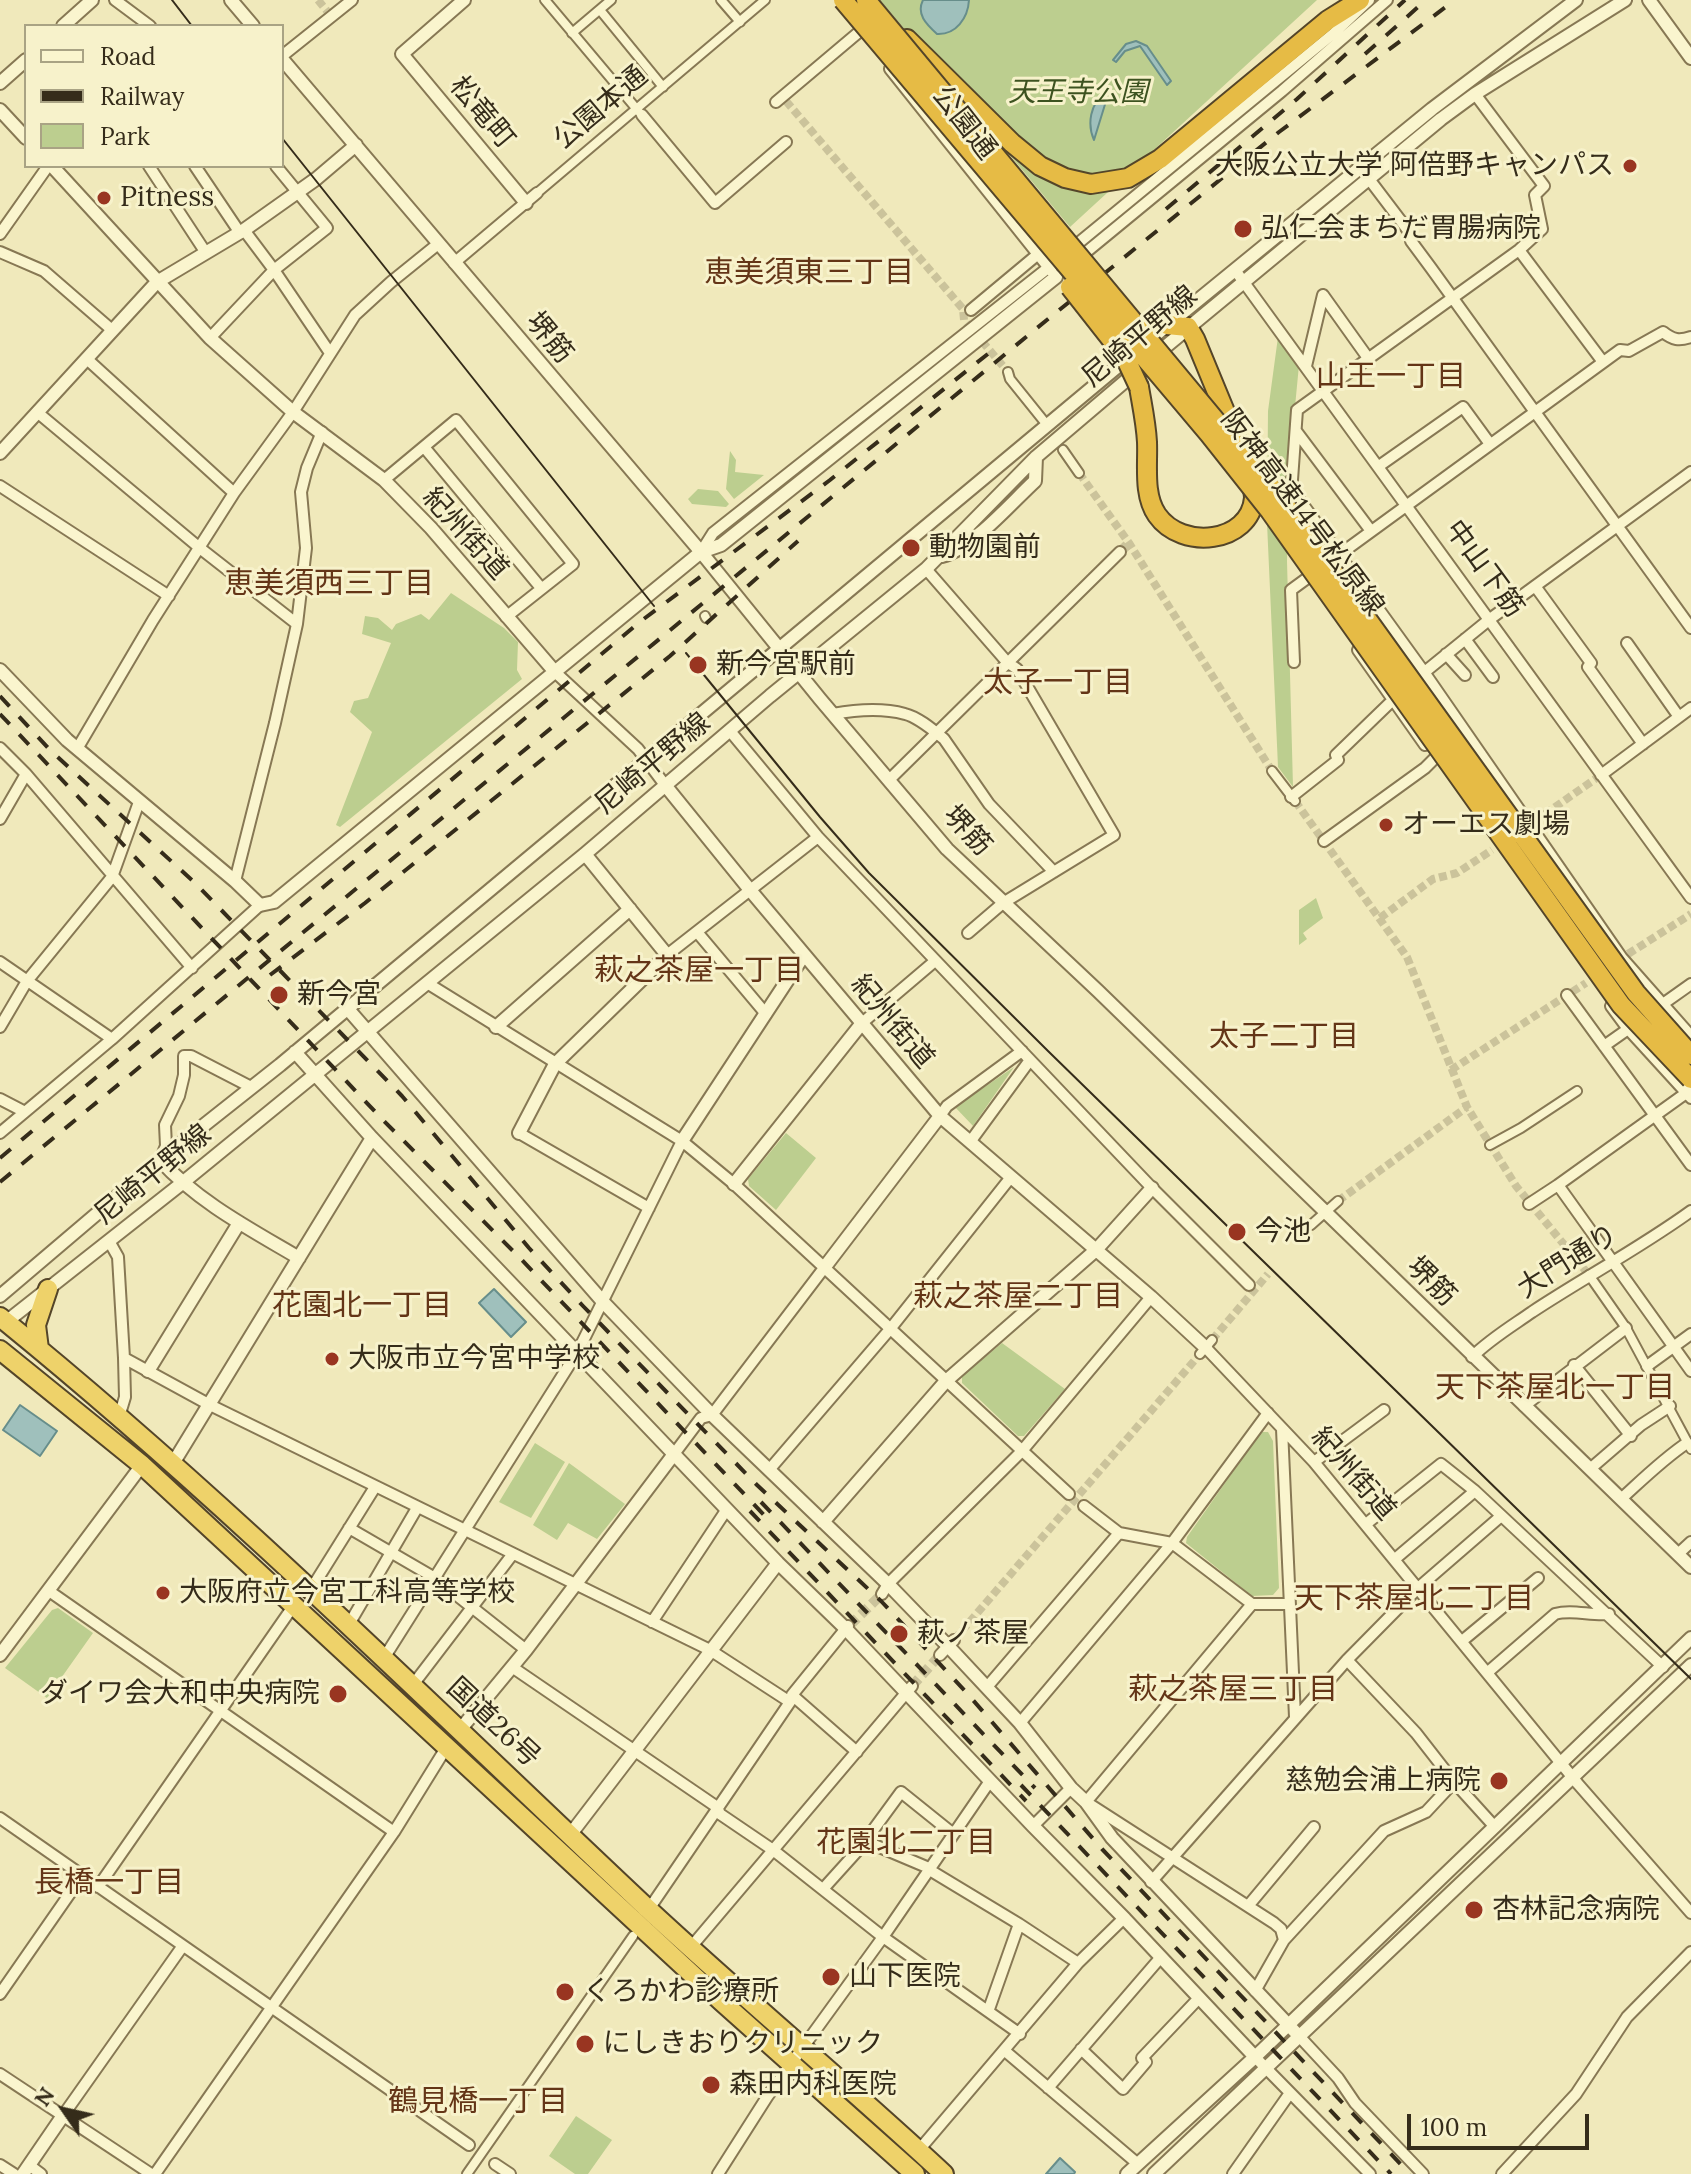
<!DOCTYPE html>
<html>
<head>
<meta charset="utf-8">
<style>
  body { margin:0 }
  #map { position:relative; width:1691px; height:2174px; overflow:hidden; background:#f0e9bb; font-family:Lora,serif }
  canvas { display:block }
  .legend { position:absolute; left:24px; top:24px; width:260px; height:144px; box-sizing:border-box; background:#f7f2cb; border:2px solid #a9a384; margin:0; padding:10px 14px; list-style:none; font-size:24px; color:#352c1a }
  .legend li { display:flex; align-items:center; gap:16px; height:40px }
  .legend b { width:40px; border:2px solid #a9a384 }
  .north { position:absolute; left:24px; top:2070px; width:80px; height:80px; -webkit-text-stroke:6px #f7f2cb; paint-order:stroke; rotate:304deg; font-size:22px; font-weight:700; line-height:32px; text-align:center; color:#352c1a }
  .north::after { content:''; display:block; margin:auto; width:28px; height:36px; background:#352c1a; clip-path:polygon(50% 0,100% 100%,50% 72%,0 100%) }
  .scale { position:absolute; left:1407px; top:2114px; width:182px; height:36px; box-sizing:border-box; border:4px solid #352c1a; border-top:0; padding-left:10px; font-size:24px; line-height:28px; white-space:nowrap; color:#352c1a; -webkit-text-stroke:6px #f7f2cb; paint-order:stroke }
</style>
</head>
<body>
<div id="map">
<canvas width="1691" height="2174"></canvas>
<ul class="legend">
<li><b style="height:10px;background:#faf5ce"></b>Road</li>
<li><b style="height:10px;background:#352c1a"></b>Railway</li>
<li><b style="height:22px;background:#bcce8f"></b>Park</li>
</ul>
<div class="north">N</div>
<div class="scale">100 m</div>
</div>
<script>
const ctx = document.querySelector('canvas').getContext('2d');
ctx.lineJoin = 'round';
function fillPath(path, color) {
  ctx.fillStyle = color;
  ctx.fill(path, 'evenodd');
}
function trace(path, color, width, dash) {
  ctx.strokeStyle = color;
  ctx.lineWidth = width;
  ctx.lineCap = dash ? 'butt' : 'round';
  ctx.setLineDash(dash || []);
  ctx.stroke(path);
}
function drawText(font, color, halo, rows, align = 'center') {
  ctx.font = font + ' Lora,"Noto Sans JP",serif';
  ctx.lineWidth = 6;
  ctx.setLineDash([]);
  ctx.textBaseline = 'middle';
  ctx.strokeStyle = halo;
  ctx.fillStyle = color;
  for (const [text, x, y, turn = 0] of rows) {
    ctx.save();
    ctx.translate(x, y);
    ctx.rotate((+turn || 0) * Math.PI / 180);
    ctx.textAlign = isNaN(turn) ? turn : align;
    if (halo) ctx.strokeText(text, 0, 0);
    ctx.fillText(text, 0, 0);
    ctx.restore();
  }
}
fillPath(new Path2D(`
  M 880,0 L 1317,0 L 1070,227 Z
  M 1278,337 L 1299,365 L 1289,469 L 1287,561 L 1293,787 L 1278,767 L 1267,523 L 1268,411 Z
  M 730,451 L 736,460 L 735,472 L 764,475 L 734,499 L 726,489 Z
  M 698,489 L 718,491 L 729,504 L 726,507 L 692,504 L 688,499 Z
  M 451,593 L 504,628 L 518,642 L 517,670 L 522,679 L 340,827 L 336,825 L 372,732 L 350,712 L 354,701 L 368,698 L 391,643 L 362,634 L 365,616 L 378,618 L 392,630 L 396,624 L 421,614 L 429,620 Z
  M 1316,898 L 1323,918 L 1303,933 L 1307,939 L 1299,945 L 1299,910 Z
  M 1014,1067 L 973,1126 L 955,1107 Z
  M 786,1133 L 816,1158 L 776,1210 L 749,1186 L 748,1179 Z
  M 1002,1343 L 1065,1389 L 1024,1436 L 1018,1436 L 962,1383 L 962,1376 Z
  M 1261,1432 L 1268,1432 L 1273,1441 L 1279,1588 L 1273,1595 L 1252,1596 L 1186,1543 L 1187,1537 Z
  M 535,1443 L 565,1462 L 531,1518 L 499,1502 Z
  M 569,1463 L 625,1504 L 597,1539 L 568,1523 L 557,1540 L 533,1525 Z
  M 58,1608 L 93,1633 L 47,1698 L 5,1668 L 52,1610 Z
  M 576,2116 L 612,2140 L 588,2174 L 575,2174 L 549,2156 Z`), '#bcce8f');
const water = new Path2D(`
  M 923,0 L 969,0 C 968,18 956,35 937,34 C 926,24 916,14 923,0 Z
  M 1136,41 L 1147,46 L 1171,81 L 1167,85 L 1140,46 L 1125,51 L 1116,62 L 1113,60 L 1126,44 Z
  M 1105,93 L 1107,98 L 1094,140 C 1087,124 1090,104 1105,93 Z
  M 494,1289 L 526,1322 L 511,1337 L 479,1303 Z
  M 20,1405 L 57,1431 L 40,1456 L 3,1430 Z
  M 1060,2158 L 1075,2172 L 1074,2174 L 1046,2174 Z`);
fillPath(water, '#9fc0bc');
trace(water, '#678e8b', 2);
trace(new Path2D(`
  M 318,0 L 327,11
  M 786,101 L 963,309 L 964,320 L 1008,372
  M 1079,473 L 1129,543 L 1272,771
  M 1295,801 L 1407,957 L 1467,1107 L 1516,1186 L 1589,1275
  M 1535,821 L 1601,775
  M 1380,918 L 1433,879 L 1457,873 L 1492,850
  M 1628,954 L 1691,914
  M 1451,1070 L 1586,983
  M 1338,1201 L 1467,1107
  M 1212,1340 L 1268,1274
  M 954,1640 L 1200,1354`), '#cbc39b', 8, [8, 4]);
trace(new Path2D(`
  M 1120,552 L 1129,543
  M 850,1625 L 882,1594
  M 912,1686 L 940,1655`), '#cbc39b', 10, [10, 5]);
const pedestrian = new Path2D(`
  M 545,0 L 640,113
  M 721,0 L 740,22
  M 600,10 L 663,87
  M 572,33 L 611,0
  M 537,193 L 765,0
  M 1008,372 L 1010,379 L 1043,420
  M 1063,450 L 1079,473
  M 705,616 L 706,618
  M 1272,771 L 1295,801
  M 1490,1145 L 1521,1128 L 1577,1091
  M 1311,1225 L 1338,1201
  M 1589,1275 L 1626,1328 L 1691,1449
  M 1200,1354 L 1212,1340
  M 467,2174 L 633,1936`);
const minor = new Path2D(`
  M 115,0 L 150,26
  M 282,56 L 352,0
  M 890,69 L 1052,272
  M 776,102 L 859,32
  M 642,115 L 715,203 L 786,142
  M 149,166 L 206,253
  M 195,166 L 240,233
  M 1369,179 L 1410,233 L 1411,241 L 1431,268 L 1691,628
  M 244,230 L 274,270 L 330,353
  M 0,234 L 48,166
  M 1519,250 L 1603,362
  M 0,252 L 44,271 L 112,330
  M 1079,258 L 1282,91 L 1387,0
  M 454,263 L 537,193
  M 1235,270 L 1691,898
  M 1323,295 L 1368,358
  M 971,310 L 1037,255
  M 210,338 L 274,270 L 327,228 L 276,166
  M 88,360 L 234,493
  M 1306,366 L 1323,295
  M 37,412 L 201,549 L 297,624
  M 1296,431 L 1371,531
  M 424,447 L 541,588
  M 1379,466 L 1463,407 L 1490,444
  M 384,480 L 456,420 L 573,564 L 506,617
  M 1292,480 L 1297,410 L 1519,250 L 1542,229 L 1535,195 L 1544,186 L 1475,94
  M 0,486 L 169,596
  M 1299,499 L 1424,672 L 1622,958 L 1691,1036
  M 701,552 L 713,533 L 1048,268 L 1334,33 L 1369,0
  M 1336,557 L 1620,350 L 1629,351 L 1663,332 C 1673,340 1679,341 1691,337
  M 926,569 L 1007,662 L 1017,669 L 1114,835 L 1003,903 L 968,933
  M 1535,586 L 1591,663 L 1588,667 L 1643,744
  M 1465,639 L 1493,677
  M 1627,643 L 1679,717
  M 1358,650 L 1425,745
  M 1446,654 L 1465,675
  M 1294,662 L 1291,590 L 1317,571
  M 555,672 L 638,749 L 665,785
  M 1421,675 L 1490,619 L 1691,472
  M 833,714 C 855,710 883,708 905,714 C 918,717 933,730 944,739 L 989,804 L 1054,872
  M 730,731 L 818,837 L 1152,1188 L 1249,1285
  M 0,748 L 26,774 L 192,968
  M 77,749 L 153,620 L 234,493 L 293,412 L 355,315 L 391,282 L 438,244
  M 1601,775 L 1691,708
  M 890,779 L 1120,552
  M 1291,797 L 1338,760 L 1336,755 L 1397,696
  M 0,819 L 26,774
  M 1324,841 L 1425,768 L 1435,758
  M 235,881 L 275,723 L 297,624 L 306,548 L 301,492 L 307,468 L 322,432
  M 697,932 L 766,1014
  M 667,955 L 818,837
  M 0,962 L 112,1039
  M 427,983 L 682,1141 L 734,1184 L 1069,1494
  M 1567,995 L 1691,1165
  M 1611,1006 L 1628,1029 L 1691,1098
  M 1660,1006 L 1691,984
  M 862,1023 L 935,961
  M 0,1027 L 27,981 L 112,877 L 139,802
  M 1604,1046 L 1631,1027
  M 1689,1091 L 1558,1185 L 1691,1371
  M 0,1099 L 25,1112
  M 940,1116 L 947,1106 L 1022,1051
  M 0,1133 L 112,1039 L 260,905
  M 519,1133 L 649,1208
  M 970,1142 L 1030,1060
  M 161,1158 L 166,1146 L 165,1125 L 179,1096 L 184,1075 L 184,1056 L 191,1056 L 251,1087
  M 1529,1204 L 1558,1185
  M 109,1241 L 118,1257 L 124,1358 L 125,1397 L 119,1417
  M 1206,1348 L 1314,1462 L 1578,1784 L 1691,1913
  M 1472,1357 C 1490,1339 1512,1326 1532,1312 C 1585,1277 1640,1248 1691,1211
  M 124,1358 L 210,1405 L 710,1650 L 790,1702
  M 1574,1365 L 1631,1436
  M 1647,1366 L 1691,1334
  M 1524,1406 L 1626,1328
  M 1282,1429 L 1295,1717
  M 674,1454 L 701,1418 L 712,1415 L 824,1268
  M 1314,1462 L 1384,1410
  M 1590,1469 L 1641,1425 L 1670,1406
  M 769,1470 L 891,1328 L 1011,1177
  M 1621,1499 C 1643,1479 1663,1459 1687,1443
  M 1084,1506 L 1119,1533 L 1172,1543 L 1252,1604 L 1290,1604
  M 1366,1524 L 1441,1464 L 1475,1491 L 1663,1667
  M 349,1528 L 435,1578 L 526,1650
  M 1678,1554 L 1691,1542
  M 1395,1559 L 1475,1491
  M 49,1591 L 394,1832
  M 310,1591 L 375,1487
  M 882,1594 L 888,1584 L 1021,1452 L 1151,1297
  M 1252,1604 L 1086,1802 L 1274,1923 L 1281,1929 L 1284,1940
  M 652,1622 L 727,1509
  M 348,1626 L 417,1508
  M 1462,1641 L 1538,1578
  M 940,1655 L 954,1640
  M 384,1658 L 578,1351 L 682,1141
  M 1347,1660 L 1416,1733 L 1455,1783 L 1494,1826
  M 512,1667 L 717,1807 L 720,1814 L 773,1850 L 883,1937 L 1020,2034
  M 1488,1672 L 1555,1614 C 1572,1609 1591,1616 1609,1614
  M 412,1686 L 512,1555
  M 987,1687 L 1119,1533
  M 792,1695 L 857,1752
  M 1020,1723 L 1172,1543 L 1268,1413
  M 0,1818 L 469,2145
  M 1033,1826 L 1071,1788
  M 865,1841 L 929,1868
  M 928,1869 L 1019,1924 L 1078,1963
  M 1151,1882 L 1347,1660 L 1418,1588 L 1500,1517
  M 98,1887 L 294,1605
  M 823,1889 L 860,1848 L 901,1792 L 952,1833
  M 1248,1906 L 1314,1827
  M 649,1909 L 790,1702 L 792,1695 L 848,1626
  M 691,1947 L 912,1686
  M 1255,1991 L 1284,1940 L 1384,1831 L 1426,1812 L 1454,1782
  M 0,1994 L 82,1876
  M 989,2009 L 1019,1924
  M 1298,2035 L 1338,2078 L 1355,2103 L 1423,2174
  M 1081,2049 L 1123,2089 L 1146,2062 L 1142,2058 L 1199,1998
  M 1005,2051 L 1138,2164
  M 1255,2057 L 1370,2174
  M 0,2074 L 151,2174
  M 1048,2088 L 1161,1957
  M 62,2117 L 182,1947
  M 919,2150 L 1078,1963 L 1124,1918
  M 495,2164 L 510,2174
  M 0,2165 L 14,2174
  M 29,2165 L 41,2174
  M 155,2174 L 394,1832 L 446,1748
  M 718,2174 L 767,2097 L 883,1937 L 990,1781
  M 1233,2174 L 1290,2093
  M 1502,2174 L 1576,2094 L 1627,2017 L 1691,1952`);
const tertiary = new Path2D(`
  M 231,0 L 253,26
  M 464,0 L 402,54 L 526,203
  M 1649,0 L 1691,58
  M 63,26 L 92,0
  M 282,59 L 701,552 L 820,699 L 947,849 L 1098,991 L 1691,1567
  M 0,83 L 26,60
  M 0,110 L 26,138
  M 52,166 L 210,338 L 293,412 L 384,480 L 431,528 L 555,672
  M 1143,345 L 1432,109 L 1576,0
  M 1153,357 L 1441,119 L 1475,94 L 1625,0
  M 0,453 L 157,282 L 244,230 L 316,179 L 356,145
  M 942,556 C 973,548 1011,503 1035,481 L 1036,457
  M 0,670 L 67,740 L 235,881 L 260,905 L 274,902 L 701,552 L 721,545 L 1056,277
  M 665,785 L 750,890 L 940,1116 L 1151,1297 L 1206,1348
  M 347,1008 L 604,1303 L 712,1415 L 888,1584 L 948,1646 L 1020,1723 L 1071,1788 L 1086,1802 L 1112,1838 L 1298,2035
  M 496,1027 L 630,909
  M 295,1052 L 372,1138 L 778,1563 L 845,1628 L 1033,1826 L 1125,1919 L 1255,2057
  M 519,1133 L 555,1064 L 667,955 L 585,854
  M 682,1141 L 804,955
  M 160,1160 C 198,1202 250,1229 299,1258
  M 734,1184 L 862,1023
  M 824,1268 L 940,1116
  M 0,1296 L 160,1160 L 280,1065 L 1129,357
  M 6,1322 L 181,1184 L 585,854 L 770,696 L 926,569 L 1036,457 L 1136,372
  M 148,1371 L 239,1223
  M 172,1465 L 372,1138
  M 823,1522 L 946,1381 L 1096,1250 L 1152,1188
  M 0,1655 L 142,1465
  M 459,1731 L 526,1650 L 674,1454
  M 570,1835 L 778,1563
  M 23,2174 L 62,2117
  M 1127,2174 L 1255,2057 L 1691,1638
  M 1154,2174 L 1691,1665`);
const trunk = new Path2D(`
  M 0,1317 C 227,1501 435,1709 648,1909 C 745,1999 847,2084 944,2174
  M 39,1349 L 36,1325 L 48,1289
  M 0,1350 L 142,1465 L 722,2002 L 915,2174`);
const motorway = new Path2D(`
  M 907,39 L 1012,143 L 1040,166 L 1065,178 L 1091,184 L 1128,178 L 1160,159 L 1328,20 L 1360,0
  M 1167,325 L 1188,327 L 1195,339 L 1240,448
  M 1139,387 C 1142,405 1146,423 1147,442 C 1148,465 1143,495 1157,515 C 1182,551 1250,543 1254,498 C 1254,493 1252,486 1252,480`);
trace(pedestrian, '#877854', 12);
trace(minor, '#877854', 14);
trace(tertiary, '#877854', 16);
trace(trunk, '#544529', 22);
trace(motorway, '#544529', 22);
trace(pedestrian, '#faf5ce', 8);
trace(minor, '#faf5ce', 10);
trace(tertiary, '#faf5ce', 12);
trace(trunk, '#eed26a', 18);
trace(motorway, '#e6bb45', 18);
trace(new Path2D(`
  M 172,0 L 192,26
  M 282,138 L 654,606
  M 686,653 L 820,817 L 869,873 L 1048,1051 L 1691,1679`), '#352c1a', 2);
trace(new Path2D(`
  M 1365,54 L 1426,0
  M 1166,209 L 1297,99 L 1405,0
  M 0,696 L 51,751 L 195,883 L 402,1096 L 529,1248 L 583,1306 L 757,1485 L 881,1601 L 966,1692 L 1102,1849 L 1410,2174
  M 0,714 L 382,1119 L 519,1257 L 765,1516
  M 270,975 L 365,903 L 670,656 L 798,541
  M 0,1158 L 641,621 L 830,480 L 989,353
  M 0,1182 L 1037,328 L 1279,132 L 1455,0
  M 761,1502 L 1035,1788
  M 750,1511 L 1026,1801
  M 1021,1785 L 1391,2174`), '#352c1a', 4, [14, 14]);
const motorwayBridge = new Path2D(`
  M 843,0 L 1209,434 L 1270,511 L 1621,1005 L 1691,1079
  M 866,0 L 1280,498 L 1636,993 L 1691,1055
  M 1070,287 L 1125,357 L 1139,387`);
trace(motorwayBridge, '#544529', 22, []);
trace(motorwayBridge, '#e6bb45', 18);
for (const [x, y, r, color] of [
  [1630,166,8,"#993521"],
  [104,198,8,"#993521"],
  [1243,229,10,"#993521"],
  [911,548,10,"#993521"],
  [698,665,10,"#993521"],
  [1386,825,8,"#993521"],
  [279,995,10,"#993521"],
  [1237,1232,10,"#993521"],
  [332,1359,8,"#993521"],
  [163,1593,8,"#993521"],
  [899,1634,10,"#993521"],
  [338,1694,10,"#993521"],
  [1499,1781,10,"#993521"],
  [1474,1910,10,"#993521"],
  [831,1977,10,"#993521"],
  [565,1992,10,"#993521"],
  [585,2044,10,"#993521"],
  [711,2085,10,"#993521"]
]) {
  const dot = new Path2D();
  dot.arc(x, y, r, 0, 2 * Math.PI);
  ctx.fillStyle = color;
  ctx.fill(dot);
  trace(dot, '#f7f2cb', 3);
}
drawText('italic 28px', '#3d5320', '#f7f2cb', [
  ["天王寺公園",1078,93]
]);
drawText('28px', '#352c1a', '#f7f2cb', [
  ["公園本通",601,108,-40],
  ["松竜町",482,113,50],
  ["公園通",964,123,52],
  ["尼崎平野線",1140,337,-40],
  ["堺筋",549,338,50],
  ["阪神高速14号松原線",1302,513,53],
  ["紀州街道",465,534,48],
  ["中山下筋",1484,569,54],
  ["尼崎平野線",653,764,-40],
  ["堺筋",967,831,47],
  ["紀州街道",892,1022,50],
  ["尼崎平野線",153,1175,-39],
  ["大門通り",1568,1262,-32],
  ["堺筋",1431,1282,44],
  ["紀州街道",1353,1474,49],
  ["国道26号",493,1723,43]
]);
drawText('28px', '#352c1a', '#f7f2cb', [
  ["大阪公立大学 阿倍野キャンパス",1614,166,"right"],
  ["Pitness",120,198],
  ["弘仁会まちだ胃腸病院",1261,229],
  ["動物園前",929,548],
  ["新今宮駅前",716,665],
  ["オーエス劇場",1402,825],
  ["新今宮",297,995],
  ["今池",1255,1232],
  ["大阪市立今宮中学校",348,1359],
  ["大阪府立今宮工科高等学校",179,1593],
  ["萩ノ茶屋",917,1634],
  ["ダイワ会大和中央病院",320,1694,"right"],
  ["慈勉会浦上病院",1481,1781,"right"],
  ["杏林記念病院",1492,1910],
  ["山下医院",849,1977],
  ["くろかわ診療所",583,1992],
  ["にしきおりクリニック",603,2044],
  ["森田内科医院",729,2085]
], 'left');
drawText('30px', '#643517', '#f7f2cb', [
  ["恵美須東三丁目",809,273],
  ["山王一丁目",1391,377],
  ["恵美須西三丁目",329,584],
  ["太子一丁目",1058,683],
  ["萩之茶屋一丁目",699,971],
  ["太子二丁目",1284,1037],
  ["萩之茶屋二丁目",1018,1297],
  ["花園北一丁目",362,1306],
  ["天下茶屋北一丁目",1555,1388],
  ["天下茶屋北二丁目",1414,1599],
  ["萩之茶屋三丁目",1233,1690],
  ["花園北二丁目",906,1843],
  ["長橋一丁目",109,1883],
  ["鶴見橋一丁目",478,2102]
]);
</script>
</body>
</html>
